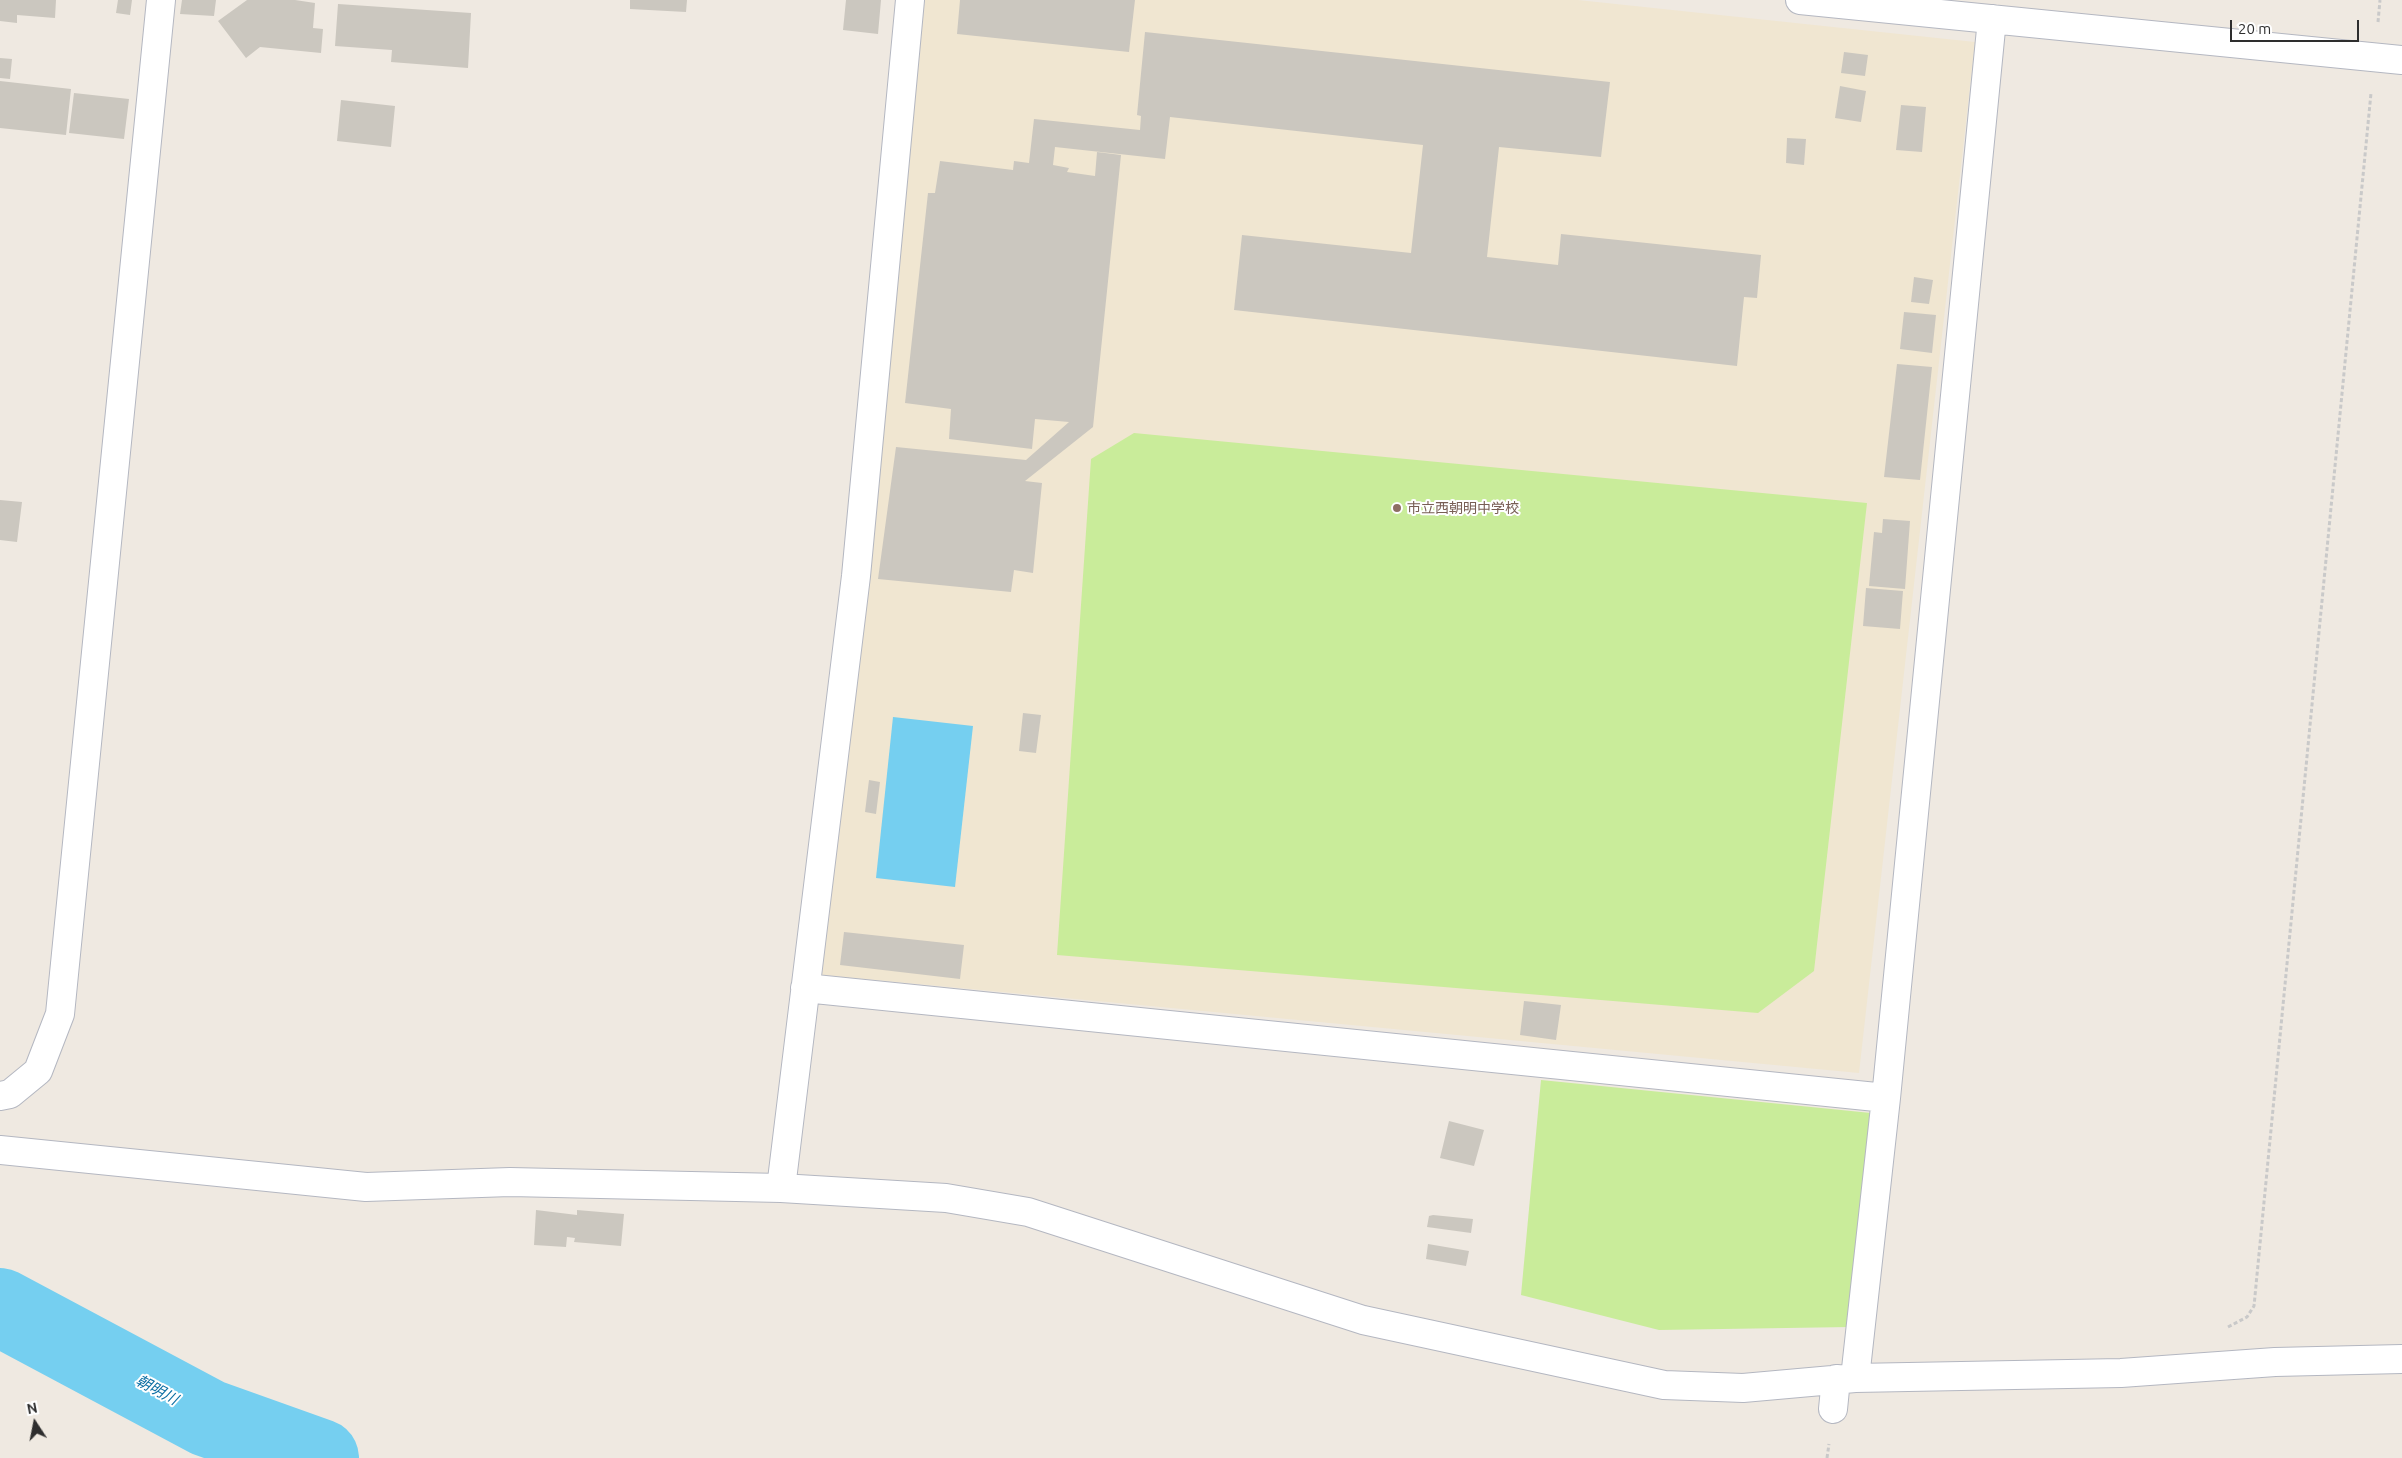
<!DOCTYPE html>
<html>
<head>
<meta charset="utf-8">
<style>
  body { margin:0 }
  #map { position:relative; width:2402px; height:1458px; overflow:hidden; background:#efe9e1; font-family:Ubuntu,sans-serif }
  canvas { display:block }
  .north { position:absolute; left:10px; top:1398px; width:50px; height:50px; -webkit-text-stroke:4px #fff; paint-order:stroke; rotate:349deg; font-size:14px; font-weight:700; line-height:20px; text-align:center; color:#2e2e2e }
  .north::after { content:''; display:block; margin:auto; width:18px; height:22px; background:#2e2e2e; clip-path:polygon(50% 0,100% 100%,50% 72%,0 100%) }
  .scale { position:absolute; left:2230px; top:20px; width:129px; height:22px; box-sizing:border-box; border:2px solid #2e2e2e; border-top:0; padding-left:6px; font-size:15px; line-height:18px; white-space:nowrap; color:#2e2e2e; -webkit-text-stroke:4px #fff; paint-order:stroke }
</style>
</head>
<body>
<div id="map">
<canvas width="2402" height="1458"></canvas>
<div class="north">N</div>
<div class="scale">20 m</div>
</div>
<script>
const ctx = document.querySelector('canvas').getContext('2d');
ctx.lineJoin = 'round';
function fillPath(path, color) {
  ctx.fillStyle = color;
  ctx.fill(path, 'evenodd');
}
function trace(path, color, width, dash) {
  ctx.strokeStyle = color;
  ctx.lineWidth = width;
  ctx.lineCap = dash ? 'butt' : 'round';
  ctx.setLineDash(dash || []);
  ctx.stroke(path);
}
function drawText(font, color, halo, rows, align = 'center') {
  ctx.font = font + ' Ubuntu,"Noto Sans JP",sans-serif';
  ctx.lineWidth = 4;
  ctx.setLineDash([]);
  ctx.textBaseline = 'middle';
  ctx.strokeStyle = halo;
  ctx.fillStyle = color;
  for (const [text, x, y, turn = 0] of rows) {
    ctx.save();
    ctx.translate(x, y);
    ctx.rotate((+turn || 0) * Math.PI / 180);
    ctx.textAlign = isNaN(turn) ? turn : align;
    if (halo) ctx.strokeText(text, 0, 0);
    ctx.fillText(text, 0, 0);
    ctx.restore();
  }
}
fillPath(new Path2D(`
  M 925,0 L 1578,0 L 1975,42 L 1859,1073 L 822,975 Z`), '#f0e6d1');
fillPath(new Path2D(`
  M 1134,433 L 1867,503 L 1814,971 L 1758,1013 L 1057,955 L 1091,459 Z
  M 1541,1080 L 1871,1113 L 1850,1327 L 1659,1330 L 1521,1295 Z`), '#c9ec9a');
fillPath(new Path2D(`
  M 893,717 L 973,726 L 955,887 L 876,878 Z`), '#75cff0');
trace(new Path2D(`
  M 0,1307 L 208,1418 L 320,1458`), '#75cff0', 78);
fillPath(new Path2D(`
  M 0,0 L 56,0 L 55,18 L 17,15 L 17,23 L 0,21 Z
  M 118,0 L 132,0 L 130,15 L 116,13 Z
  M 182,0 L 216,0 L 214,16 L 180,14 Z
  M 247,0 L 295,0 L 315,3 L 313,28 L 323,29 L 321,53 L 260,47 L 246,58 L 218,21 Z
  M 630,0 L 687,0 L 686,12 L 630,9 Z
  M 846,0 L 881,0 L 878,34 L 843,30 Z
  M 960,0 L 1135,0 L 1129,52 L 957,34 Z
  M 338,4 L 471,13 L 468,68 L 391,62 L 392,50 L 335,46 Z
  M 1145,32 L 1610,82 L 1601,157 L 1499,147 L 1487,257 L 1558,265 L 1561,234 L 1761,255 L 1757,298 L 1744,297 L 1737,366 L 1234,310 L 1242,235 L 1411,253 L 1423,145 L 1170,117 L 1165,159 L 1055,147 L 1053,165 L 1069,168 L 1067,172 L 1095,176 L 1097,152 L 1121,155 L 1093,427 L 1025,481 L 1042,483 L 1033,573 L 1014,570 L 1011,592 L 878,579 L 896,447 L 1026,460 L 1069,422 L 1035,419 L 1032,449 L 949,439 L 951,409 L 905,403 L 928,193 L 935,193 L 940,161 L 1013,170 L 1014,161 L 1029,163 L 1034,119 L 1140,130 L 1141,116 L 1137,115 Z
  M 1844,52 L 1868,55 L 1865,76 L 1841,73 Z
  M 0,58 L 12,59 L 10,79 L 0,78 Z
  M 0,81 L 71,89 L 66,135 L 0,128 Z
  M 1840,86 L 1866,91 L 1861,122 L 1835,118 Z
  M 74,93 L 129,99 L 124,139 L 69,133 Z
  M 341,100 L 395,106 L 391,147 L 337,141 Z
  M 1901,105 L 1926,107 L 1922,152 L 1896,150 Z
  M 1787,138 L 1806,139 L 1804,165 L 1786,163 Z
  M 1914,277 L 1933,280 L 1929,304 L 1911,302 Z
  M 1904,312 L 1936,315 L 1932,353 L 1900,349 Z
  M 1897,364 L 1932,367 L 1920,480 L 1884,477 Z
  M 0,500 L 22,502 L 17,542 L 0,540 Z
  M 1883,519 L 1910,521 L 1905,589 L 1869,586 L 1874,532 L 1882,533 Z
  M 1866,588 L 1903,591 L 1900,629 L 1863,626 Z
  M 1023,713 L 1041,715 L 1036,753 L 1019,751 Z
  M 869,780 L 880,782 L 876,814 L 865,812 Z
  M 844,932 L 964,945 L 960,979 L 840,965 Z
  M 1524,1001 L 1561,1005 L 1556,1040 L 1520,1035 Z
  M 1449,1121 L 1484,1130 L 1474,1166 L 1440,1158 Z
  M 536,1210 L 577,1215 L 577,1210 L 624,1214 L 621,1246 L 574,1242 L 575,1238 L 567,1237 L 566,1247 L 534,1245 Z
  M 1433,1215 L 1473,1219 L 1471,1233 L 1427,1227 L 1429,1216 Z
  M 1428,1244 L 1469,1251 L 1466,1266 L 1426,1259 Z`), '#cbc7bf');
const street = new Path2D(`
  M 1800,0 L 2402,60
  M 805,988 L 1886,1098
  M 0,1096 L 10,1094 L 38,1071 L 60,1014 L 161,0
  M 0,1150 L 366,1187 L 510,1182 L 781,1188 L 946,1198 L 1028,1212 L 1363,1320 L 1664,1385 L 1743,1388 L 1855,1378 L 2121,1373 L 2275,1362 L 2402,1359
  M 781,1188 L 856,576 L 910,0
  M 1855,1378 L 1886,1098 L 1992,19
  M 1833,1409 L 1836,1379`);
trace(street, '#b4b7c1', 30);
trace(new Path2D(`
  M 2378,22 L 2380,0
  M 2228,1327 L 2247,1317 L 2254,1306 L 2371,93
  M 1827,1458 L 1829,1444`), '#c9c9c9', 3, [4, 2.5]);
trace(street, '#fff', 28);
for (const [x, y, r, color] of [
  [1397,508,5,"#8d6e63"]
]) {
  const dot = new Path2D();
  dot.arc(x, y, r, 0, 2 * Math.PI);
  ctx.fillStyle = color;
  ctx.fill(dot);
  trace(dot, '#fff', 2);
}
drawText('14px', '#785e54', '#fff', [
  ["市立西朝明中学校",1407,508]
], 'left');
drawText('italic 15px', '#0d6fa3', '#fff', [
  ["朝明川",157,1390,28]
]);
</script>
</body>
</html>
